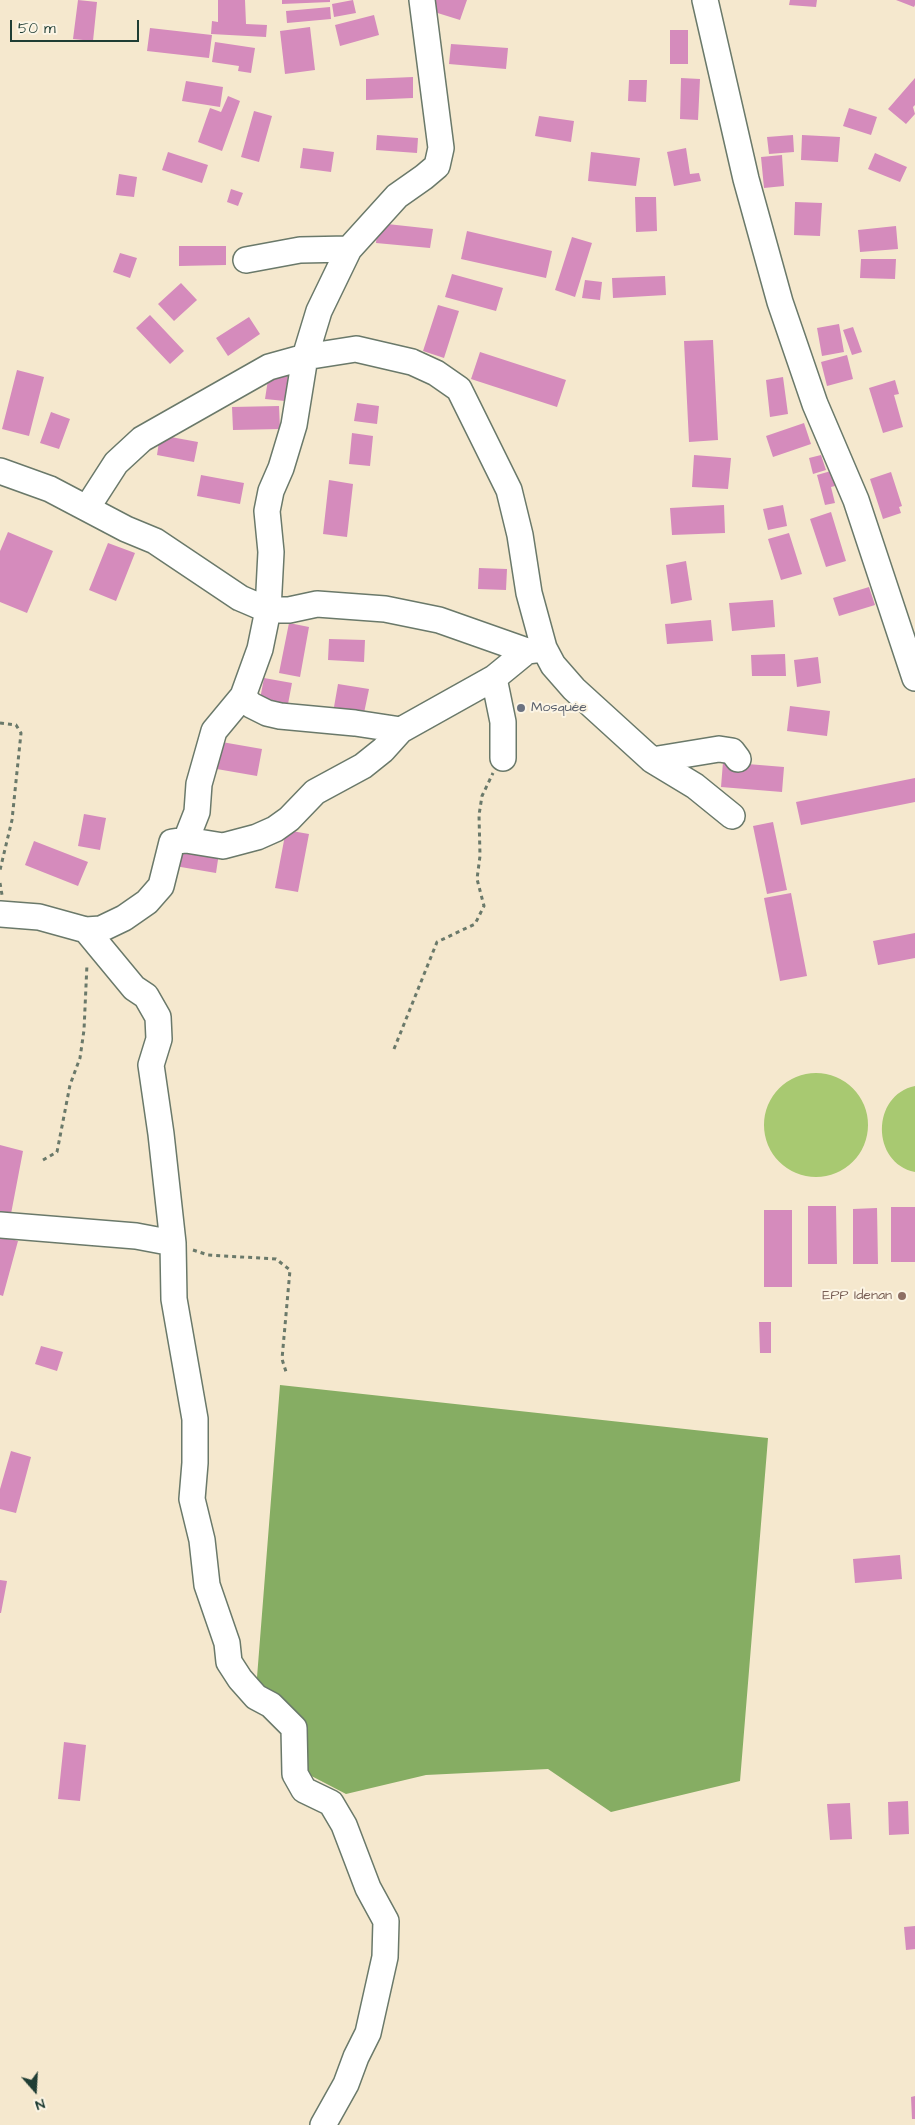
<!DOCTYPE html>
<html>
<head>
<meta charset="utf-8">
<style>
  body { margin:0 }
  #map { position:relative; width:915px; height:2125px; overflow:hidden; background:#f5e8ce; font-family:"Architects Daughter",sans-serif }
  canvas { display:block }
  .north { position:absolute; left:10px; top:2065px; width:50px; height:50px; -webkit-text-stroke:4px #fcf5e5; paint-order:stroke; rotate:161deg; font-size:14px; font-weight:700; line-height:20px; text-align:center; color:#1f3d34 }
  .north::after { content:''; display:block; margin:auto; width:18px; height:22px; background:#1f3d34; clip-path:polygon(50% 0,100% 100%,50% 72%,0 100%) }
  .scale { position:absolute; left:10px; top:20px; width:129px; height:22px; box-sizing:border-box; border:2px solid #1f3d34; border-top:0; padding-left:6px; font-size:15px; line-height:18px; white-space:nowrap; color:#1f3d34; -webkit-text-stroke:4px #fcf5e5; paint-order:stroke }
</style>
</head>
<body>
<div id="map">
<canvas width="915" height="2125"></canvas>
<div class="north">N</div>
<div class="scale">50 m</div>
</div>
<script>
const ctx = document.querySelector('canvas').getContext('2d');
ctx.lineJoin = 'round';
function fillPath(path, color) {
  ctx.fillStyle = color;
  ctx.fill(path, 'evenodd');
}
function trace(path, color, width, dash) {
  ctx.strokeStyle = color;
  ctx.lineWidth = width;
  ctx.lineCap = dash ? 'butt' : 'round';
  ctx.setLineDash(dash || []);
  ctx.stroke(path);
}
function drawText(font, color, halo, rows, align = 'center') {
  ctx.font = font + ' "Architects Daughter",sans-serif';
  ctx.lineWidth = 4;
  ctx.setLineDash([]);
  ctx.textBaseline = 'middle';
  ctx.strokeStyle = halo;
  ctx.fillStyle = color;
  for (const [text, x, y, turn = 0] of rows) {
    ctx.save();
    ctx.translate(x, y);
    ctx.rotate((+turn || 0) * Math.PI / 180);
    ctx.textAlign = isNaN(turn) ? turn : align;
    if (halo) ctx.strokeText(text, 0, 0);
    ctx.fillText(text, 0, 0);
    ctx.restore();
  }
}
fillPath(new Path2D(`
  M764 1125a52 52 0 1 1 104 0a52 52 0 1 1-104 0Z
  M 915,1086 L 915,1172 C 871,1163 871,1095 915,1086 Z`), '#a8c971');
fillPath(new Path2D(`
  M 280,1385 L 768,1438 L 740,1781 L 611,1812 L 548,1769 L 426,1775 L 346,1794 L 298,1769 L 299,1727 L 256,1690 Z`), '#86ad63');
fillPath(new Path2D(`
  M 78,0 L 97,2 L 93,41 L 73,39 Z
  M 218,0 L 245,0 L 246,24 L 267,25 L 266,37 L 211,34 L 212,21 L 218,22 Z
  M 282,0 L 330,0 L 330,2 L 282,4 Z
  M 353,0 L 356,13 L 334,17 L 332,4 Z
  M 432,0 L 467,0 L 460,20 L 428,10 Z
  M 790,0 L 817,0 L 816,7 L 789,5 Z
  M 896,0 L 915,0 L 915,5 L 914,7 Z
  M 330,7 L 331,19 L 287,23 L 286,11 Z
  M 374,15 L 379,35 L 340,46 L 335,25 Z
  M 310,27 L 315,70 L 285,74 L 280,31 Z
  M 150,28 L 212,35 L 209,58 L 147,51 Z
  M 670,30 L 688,30 L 688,64 L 670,64 Z
  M 215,42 L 255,48 L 251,73 L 238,71 L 239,66 L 212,62 Z
  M 451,44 L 508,48 L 506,69 L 449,64 Z
  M 413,77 L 413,98 L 366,100 L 366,79 Z
  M 681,78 L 700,79 L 698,120 L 680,119 Z
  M 915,78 L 915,105 L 913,107 L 915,114 L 906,124 L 888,109 Z
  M 629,80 L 647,80 L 646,102 L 628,101 Z
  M 186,81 L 223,87 L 220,107 L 182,101 Z
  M 228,96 L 240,101 L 222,151 L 198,142 L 210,108 L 221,112 Z
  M 849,108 L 877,117 L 871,135 L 843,126 Z
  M 254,111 L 272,116 L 259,162 L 241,157 Z
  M 539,116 L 574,121 L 571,142 L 535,136 Z
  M 377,135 L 418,138 L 417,153 L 376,150 Z
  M 793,135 L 794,152 L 769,154 L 767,137 Z
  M 802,135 L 840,137 L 838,162 L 801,160 Z
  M 303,148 L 334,152 L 331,172 L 300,168 Z
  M 686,148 L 690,174 L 699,173 L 701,181 L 674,186 L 667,152 Z
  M 168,152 L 208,165 L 202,183 L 162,170 Z
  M 591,152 L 640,158 L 636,186 L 588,181 Z
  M 875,153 L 907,167 L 900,182 L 868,169 Z
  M 782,155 L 784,186 L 764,188 L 761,157 Z
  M 119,174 L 137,177 L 134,197 L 116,195 Z
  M 231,189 L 243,193 L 238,206 L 227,202 Z
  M 635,197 L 656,197 L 657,231 L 636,232 Z
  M 795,202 L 822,203 L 820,236 L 794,235 Z
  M 378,223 L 433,229 L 430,248 L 376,243 Z
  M 896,226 L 898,249 L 860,252 L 858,230 Z
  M 467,231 L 552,251 L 546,278 L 461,259 Z
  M 572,237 L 592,243 L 575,297 L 555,290 Z
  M 179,246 L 226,246 L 226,265 L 179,266 Z
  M 120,253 L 137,258 L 130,278 L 113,272 Z
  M 861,259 L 896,259 L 895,279 L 860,278 Z
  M 452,274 L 503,288 L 496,311 L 445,297 Z
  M 665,276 L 666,295 L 613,298 L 612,278 Z
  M 585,280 L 602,282 L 600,300 L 582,298 Z
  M 181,283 L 197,300 L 174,321 L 158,304 Z
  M 438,305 L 459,311 L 444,358 L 423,351 Z
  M 150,315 L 184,351 L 170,364 L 136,328 Z
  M 249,317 L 260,334 L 228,356 L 216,338 Z
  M 839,324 L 844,352 L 822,356 L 817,328 Z
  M 853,327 L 862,352 L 852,355 L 843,330 Z
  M 713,340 L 718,440 L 689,442 L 684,341 Z
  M 480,352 L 566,380 L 557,407 L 471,379 Z
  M 847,355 L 853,379 L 827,386 L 821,362 Z
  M 17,370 L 44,377 L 29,436 L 2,429 Z
  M 269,373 L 288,375 L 285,401 L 265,399 Z
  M 783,377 L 788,414 L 770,417 L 766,380 Z
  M 895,380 L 899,394 L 894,395 L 903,427 L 883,433 L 869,388 Z
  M 357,403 L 379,406 L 377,424 L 354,421 Z
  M 279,406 L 280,429 L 233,430 L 232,407 Z
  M 51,412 L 70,419 L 59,449 L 40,443 Z
  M 804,423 L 811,444 L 773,457 L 766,436 Z
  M 352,433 L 373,436 L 370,466 L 349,464 Z
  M 160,435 L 198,442 L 194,462 L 157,455 Z
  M 694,455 L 731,458 L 728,489 L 692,487 Z
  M 821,455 L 826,470 L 813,474 L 809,458 Z
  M 831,471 L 835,486 L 831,487 L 835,503 L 825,505 L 817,475 Z
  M 891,472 L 902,506 L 899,507 L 901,513 L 883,519 L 870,479 Z
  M 201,475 L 244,483 L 240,504 L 197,496 Z
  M 329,480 L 353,484 L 347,537 L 323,534 Z
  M 724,505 L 725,533 L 672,535 L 670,508 Z
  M 783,505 L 787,526 L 768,530 L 763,509 Z
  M 831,512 L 846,561 L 826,567 L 810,519 Z
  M 8,532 L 53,551 L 27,613 L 0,602 L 0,551 Z
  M 789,533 L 802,574 L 781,580 L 768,539 Z
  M 108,543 L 135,553 L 116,601 L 89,590 Z
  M 686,561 L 692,600 L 671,604 L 666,565 Z
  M 479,568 L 507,569 L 506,590 L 478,589 Z
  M 869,587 L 875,605 L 839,616 L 833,598 Z
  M 773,600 L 775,627 L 732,631 L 729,603 Z
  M 711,620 L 713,641 L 667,644 L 665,624 Z
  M 289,623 L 309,627 L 300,677 L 279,673 Z
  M 329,639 L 365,640 L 364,662 L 328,660 Z
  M 785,654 L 786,676 L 752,676 L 751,655 Z
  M 818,657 L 821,683 L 797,687 L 794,660 Z
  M 264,678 L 292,683 L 288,704 L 260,699 Z
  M 338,684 L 369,689 L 364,713 L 334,707 Z
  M 790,706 L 830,711 L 827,736 L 787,731 Z
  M 216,741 L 262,749 L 257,776 L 211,768 Z
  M 723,762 L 784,767 L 782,792 L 721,787 Z
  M 915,778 L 915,802 L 801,825 L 796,802 Z
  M 84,814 L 106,818 L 100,850 L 78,846 Z
  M 773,822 L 787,890 L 767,894 L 753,826 Z
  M 286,830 L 309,834 L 298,892 L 275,888 Z
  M 34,841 L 88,862 L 78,886 L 25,865 Z
  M 173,844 L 219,853 L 216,873 L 169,865 Z
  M 791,893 L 807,976 L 780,981 L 764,898 Z
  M 915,933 L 915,958 L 878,965 L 873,941 Z
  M 0,1145 L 23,1151 L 10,1219 L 0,1217 Z
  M 808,1206 L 836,1206 L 837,1264 L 808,1264 Z
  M 891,1207 L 915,1207 L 915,1262 L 891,1262 Z
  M 877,1208 L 878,1264 L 853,1264 L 853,1209 Z
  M 764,1210 L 792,1210 L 792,1287 L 764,1287 Z
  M 0,1236 L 18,1241 L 3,1296 L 0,1295 Z
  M 759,1322 L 771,1322 L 771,1353 L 760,1353 Z
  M 41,1346 L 63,1352 L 57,1371 L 35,1364 Z
  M 11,1451 L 31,1457 L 16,1513 L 0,1509 L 0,1489 Z
  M 900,1555 L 902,1579 L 855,1583 L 853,1559 Z
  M 0,1580 L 7,1581 L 1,1613 L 0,1613 Z
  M 64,1742 L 86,1745 L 80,1801 L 58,1799 Z
  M 908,1801 L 909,1834 L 889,1835 L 888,1802 Z
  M 850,1803 L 852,1839 L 830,1840 L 827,1804 Z
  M 915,1926 L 915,1949 L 906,1950 L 904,1927 Z
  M 915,2096 L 915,2119 L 912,2119 L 911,2097 Z`), '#d58bbc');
const minor = new Path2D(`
  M 705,0 L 746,179 L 780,302 L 815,404 L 856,500 L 915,678
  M 246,260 L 300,250 L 349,249
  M 0,471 L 50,489 L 126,529 L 155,541 L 240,598 L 268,610 L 289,610 L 317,604 L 385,609 L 439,620 L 527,651
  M 87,508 L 116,463 L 142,439 L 269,367 L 305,357 L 356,349 L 412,362 L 436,373 L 459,389 L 509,490 L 520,535 L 529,593 L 544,648 L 553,665 L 574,689 L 652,760 L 695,786 L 732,816
  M 243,696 L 251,705 L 267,713 L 280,716 L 355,723 L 401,730
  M 503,758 L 503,722 L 494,678 L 527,651 L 542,649
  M 652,760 L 719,749 L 732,751 L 738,759
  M 186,840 L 197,812 L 199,784 L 214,731 L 243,696 L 260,649 L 268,610 L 271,552 L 267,511 L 271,491 L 281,468 L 294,425 L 305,357 L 319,311 L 349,249 L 397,196 L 424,177 L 437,166 L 441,148 L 422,0
  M 0,914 L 39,917 L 86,930 L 101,929 L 124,918 L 147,902 L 161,886 L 172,842 L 186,840 L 223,846 L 257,837 L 275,829 L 289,819 L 315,792 L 363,766 L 383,750 L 401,730 L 494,678
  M 86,930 L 134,988 L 146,996 L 158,1017 L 159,1039 L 151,1065 L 161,1134 L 173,1243 L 174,1299 L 195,1419 L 195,1463 L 192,1499 L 202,1540 L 207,1585 L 227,1643 L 229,1662 L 240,1679 L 256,1697 L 271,1705 L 294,1728 L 295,1774 L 304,1790 L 331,1803 L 344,1825 L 368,1888 L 386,1921 L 385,1957 L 368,2033 L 356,2057 L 346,2084 L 323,2125
  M 0,1225 L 136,1236 L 173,1243`);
trace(minor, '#6a796a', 28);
trace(new Path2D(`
  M 0,723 L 16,725 L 21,733 L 12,820 L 0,870
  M 0,883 L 2,895
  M 394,1049 L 437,942 L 475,924 L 484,906 L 477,879 L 480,856 L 479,815 L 482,796 L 493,773
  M 43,1160 L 57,1152 L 70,1085 L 80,1058 L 84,1030 L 87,964
  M 193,1250 L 208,1255 L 276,1259 L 290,1270 L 282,1359 L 287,1375`), '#6a796a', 3, [4, 4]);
trace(minor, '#fff', 25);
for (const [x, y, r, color] of [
  [521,708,5,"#6b7280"],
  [902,1296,5,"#8d6e63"]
]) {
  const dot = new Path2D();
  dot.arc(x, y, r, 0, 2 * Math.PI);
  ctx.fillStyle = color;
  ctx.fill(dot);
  trace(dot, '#fcf5e5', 2);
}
drawText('14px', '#5b616d', '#fcf5e5', [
  ["Mosquée",531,708]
], 'left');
drawText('14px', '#785e54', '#fcf5e5', [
  ["EPP Idenan",892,1296]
], 'right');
</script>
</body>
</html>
